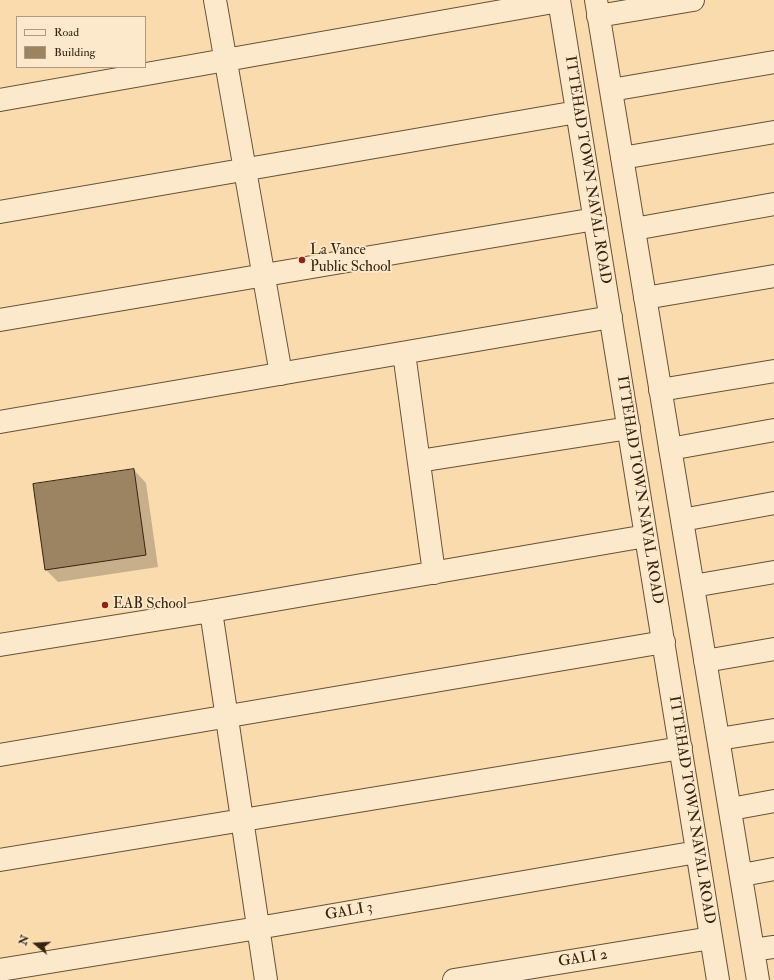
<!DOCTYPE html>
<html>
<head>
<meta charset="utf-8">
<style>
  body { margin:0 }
  #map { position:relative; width:774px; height:980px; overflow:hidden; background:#fadbae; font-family:"IM FELL Double Pica",serif }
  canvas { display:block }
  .legend { position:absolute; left:16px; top:16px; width:130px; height:52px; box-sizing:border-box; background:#fce8ca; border:1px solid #ad9a80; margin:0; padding:5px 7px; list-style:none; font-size:12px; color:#362410 }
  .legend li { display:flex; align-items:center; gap:8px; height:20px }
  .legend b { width:20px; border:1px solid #ad9a80 }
  .north { position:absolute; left:16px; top:924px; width:40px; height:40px; -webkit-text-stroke:3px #fce8ca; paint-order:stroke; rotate:288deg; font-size:11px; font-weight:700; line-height:16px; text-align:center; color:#362410 }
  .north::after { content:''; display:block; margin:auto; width:14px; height:18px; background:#362410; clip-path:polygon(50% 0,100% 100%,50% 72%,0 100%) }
</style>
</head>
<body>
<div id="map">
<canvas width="774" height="980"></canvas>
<ul class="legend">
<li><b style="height:5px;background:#fce8ca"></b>Road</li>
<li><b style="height:11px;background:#9c8362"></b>Building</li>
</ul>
<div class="north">N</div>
</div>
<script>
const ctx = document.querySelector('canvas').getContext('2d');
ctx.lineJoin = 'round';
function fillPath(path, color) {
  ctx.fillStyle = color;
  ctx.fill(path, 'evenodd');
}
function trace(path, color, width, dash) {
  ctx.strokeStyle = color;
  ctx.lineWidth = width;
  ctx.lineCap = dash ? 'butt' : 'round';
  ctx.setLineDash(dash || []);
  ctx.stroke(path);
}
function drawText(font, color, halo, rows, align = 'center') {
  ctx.font = font + ' "IM FELL Double Pica",serif';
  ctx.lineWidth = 3.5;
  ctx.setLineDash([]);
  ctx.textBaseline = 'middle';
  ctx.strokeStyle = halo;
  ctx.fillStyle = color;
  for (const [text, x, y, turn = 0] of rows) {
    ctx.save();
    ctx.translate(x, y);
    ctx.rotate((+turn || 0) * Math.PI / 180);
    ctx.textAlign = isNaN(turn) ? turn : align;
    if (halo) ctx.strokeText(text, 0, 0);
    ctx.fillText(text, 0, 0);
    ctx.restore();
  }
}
fillPath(new Path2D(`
  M 134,470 L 146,483 L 158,567 L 58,582 L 46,570 Z`), '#0003');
const building = new Path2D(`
  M 134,469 L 146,555 L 45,570 L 33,484 Z`);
fillPath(building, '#9c8362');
trace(building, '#362410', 1);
const minor = new Path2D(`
  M 215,0 L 281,374
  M 559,0 L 718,980
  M 596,0 L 758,980
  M 598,16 L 693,0
  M 611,90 L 774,62
  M 0,100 L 559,1
  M 622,158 L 774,132
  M 0,212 L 577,112
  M 634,229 L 774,204
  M 645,298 L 774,276
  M 0,320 L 595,219
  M 404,353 L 434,573
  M 660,390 L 774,371
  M 0,422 L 611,317
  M 670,449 L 774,430
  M 419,461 L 629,428
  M 682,520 L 774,503
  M 693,586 L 774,572
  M 211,611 L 266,980
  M 0,645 L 211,611 L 646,536
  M 705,661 L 774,649
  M 719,739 L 774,730
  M 0,755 L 664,642
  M 731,809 L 774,801
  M 0,860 L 681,748
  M 742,875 L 774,869
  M 753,950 L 774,947
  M 0,970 L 258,928 L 697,852
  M 454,980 L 711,938`);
trace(minor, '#675238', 24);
trace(minor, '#fce8ca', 22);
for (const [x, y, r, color] of [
  [302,260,4,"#8f2418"],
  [105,605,4,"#8f2418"]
]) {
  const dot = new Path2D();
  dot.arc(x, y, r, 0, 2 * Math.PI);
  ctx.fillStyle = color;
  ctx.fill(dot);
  trace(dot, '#fce8ca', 1.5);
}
drawText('15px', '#362410', '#fce8ca', [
  ["ITTEHAD TOWN NAVAL ROAD",587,170,81],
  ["ITTEHAD TOWN NAVAL ROAD",639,490,81],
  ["ITTEHAD TOWN NAVAL ROAD",691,810,81],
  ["GALI 3",349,912,-10],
  ["GALI 2",583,959,-9]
]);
drawText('15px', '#362410', '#fce8ca', [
  ["La Vance",310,251],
  ["Public School",310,268],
  ["EAB School",113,605]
], 'left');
</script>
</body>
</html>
